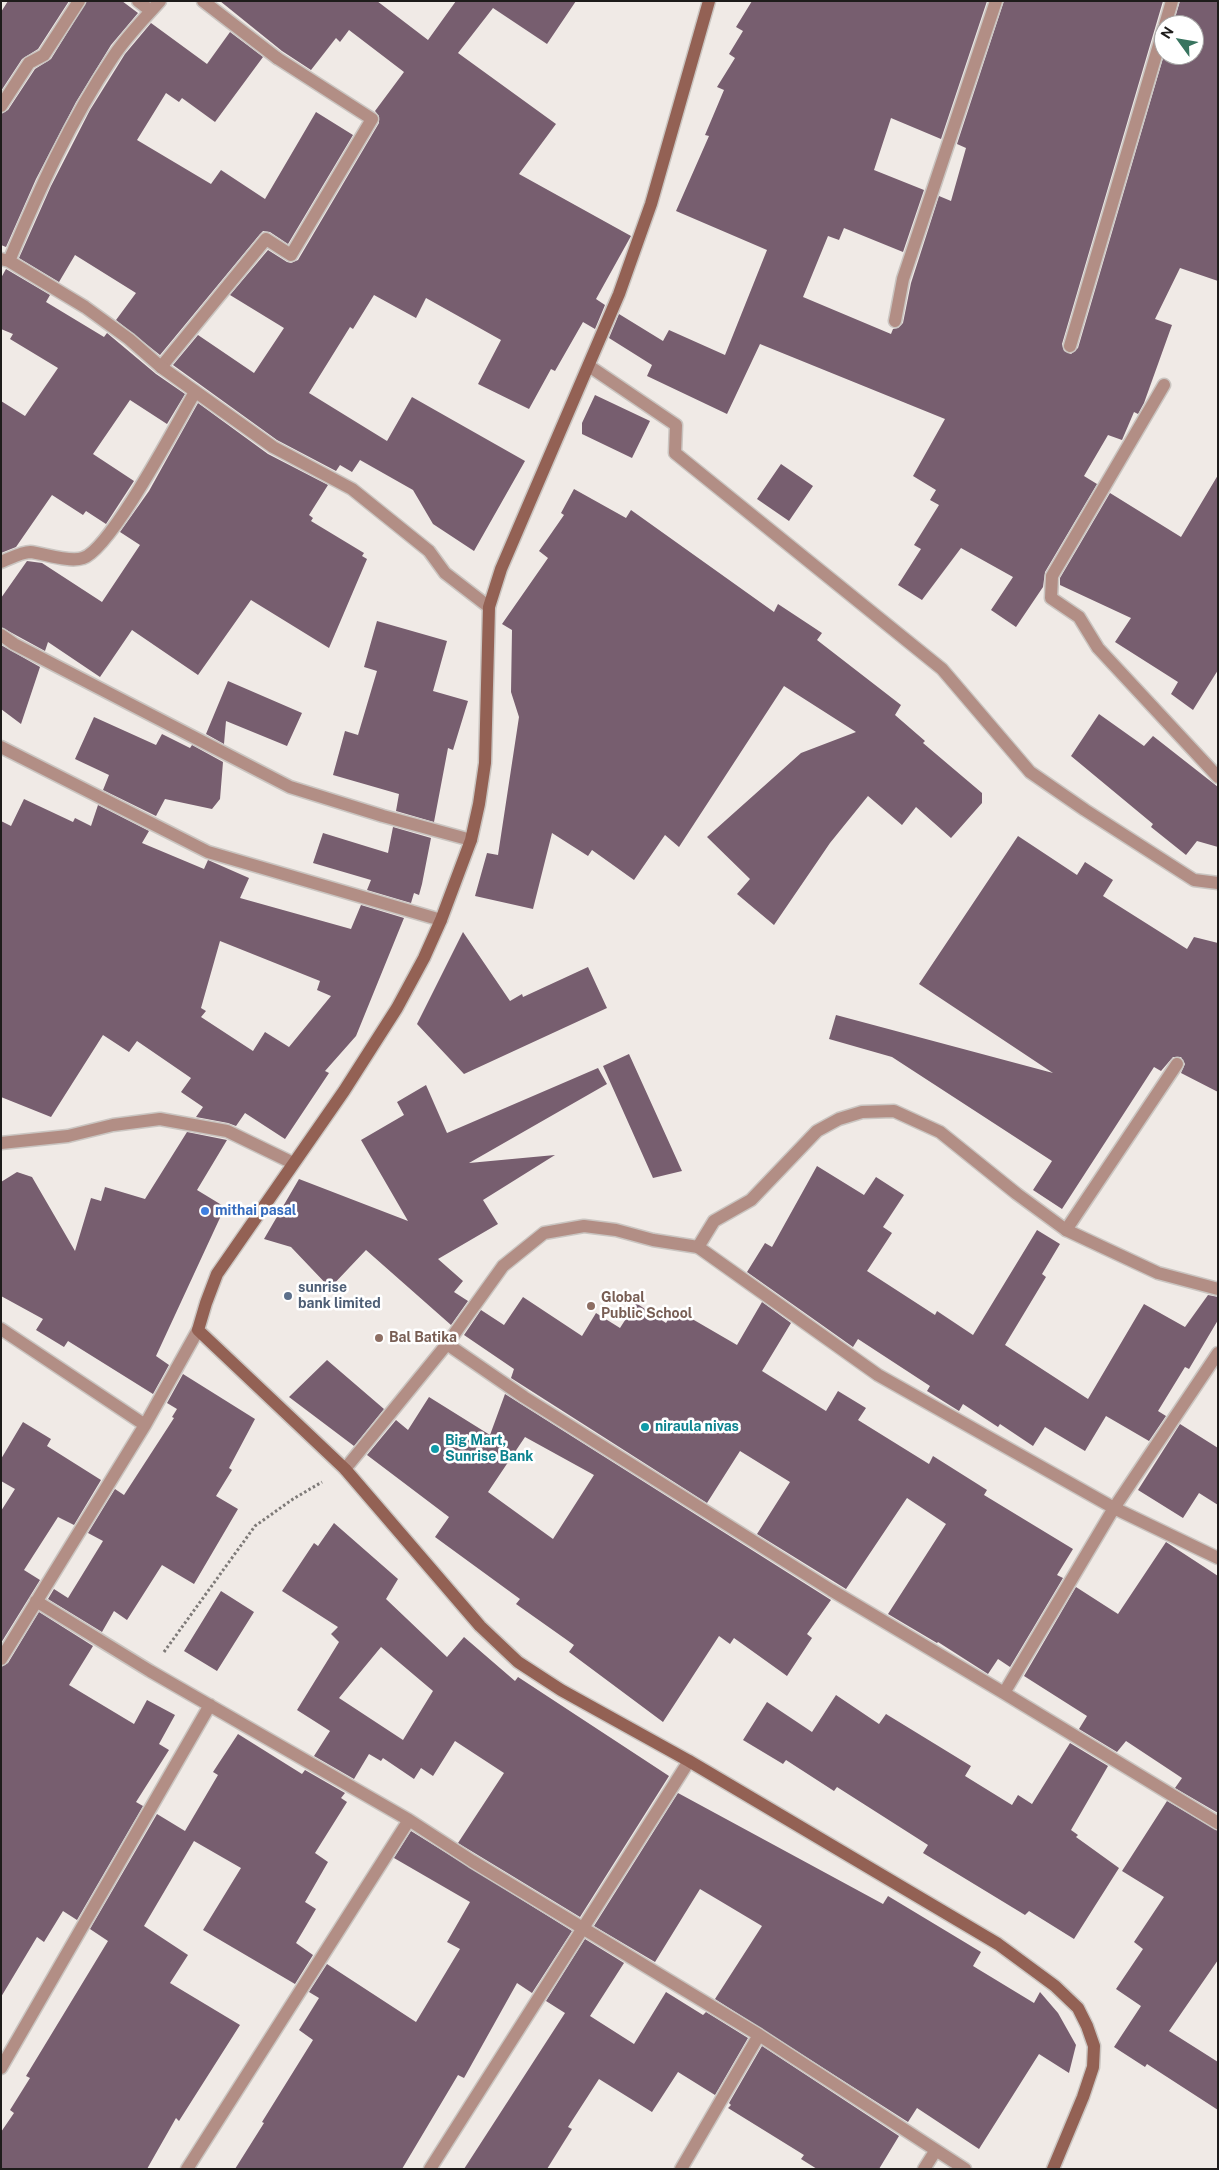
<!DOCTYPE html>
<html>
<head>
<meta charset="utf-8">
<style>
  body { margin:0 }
  #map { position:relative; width:1219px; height:2170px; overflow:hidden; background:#f0eae6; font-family:"Public Sans",sans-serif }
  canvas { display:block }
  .frame { position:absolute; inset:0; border:2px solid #1e1c1b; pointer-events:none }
  .north { position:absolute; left:1154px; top:15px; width:50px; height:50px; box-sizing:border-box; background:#fff; border:1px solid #a5a4a4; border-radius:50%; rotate:302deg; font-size:14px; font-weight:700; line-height:20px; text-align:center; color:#1e1c1b }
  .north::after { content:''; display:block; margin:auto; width:18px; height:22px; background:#38745f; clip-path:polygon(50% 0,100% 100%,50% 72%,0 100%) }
</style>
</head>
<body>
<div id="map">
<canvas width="1219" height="2170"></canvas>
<div class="frame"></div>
<div class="north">N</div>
</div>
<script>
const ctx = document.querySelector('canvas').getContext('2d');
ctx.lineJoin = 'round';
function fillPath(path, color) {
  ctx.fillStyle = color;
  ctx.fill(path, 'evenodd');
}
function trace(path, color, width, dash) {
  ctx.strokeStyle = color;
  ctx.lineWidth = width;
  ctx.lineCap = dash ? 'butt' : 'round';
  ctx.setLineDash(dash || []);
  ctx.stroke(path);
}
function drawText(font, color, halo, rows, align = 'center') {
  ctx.font = font + ' "Public Sans",sans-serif';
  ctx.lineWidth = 5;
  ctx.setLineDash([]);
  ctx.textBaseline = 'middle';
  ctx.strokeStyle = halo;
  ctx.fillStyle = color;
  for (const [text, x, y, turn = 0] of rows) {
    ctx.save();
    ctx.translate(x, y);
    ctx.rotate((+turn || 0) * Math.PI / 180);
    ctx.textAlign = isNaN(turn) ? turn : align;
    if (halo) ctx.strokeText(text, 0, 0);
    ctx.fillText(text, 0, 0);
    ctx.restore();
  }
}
fillPath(new Path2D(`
  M 8,1 L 69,1 L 38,49 L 22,59 L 1,91 L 1,12 Z
  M 87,1 L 122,1 L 138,13 L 111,45 L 76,102 L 36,179 L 6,247 L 1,245 L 1,114 L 8,110 L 35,69 L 51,59 Z
  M 220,1 L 377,1 L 428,40 L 456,1 L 576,1 L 547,44 L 493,8 L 458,53 L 556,124 L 519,174 L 631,236 L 596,299 L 605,305 L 595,329 L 583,322 L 555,371 L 551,369 L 529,409 L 478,384 L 501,340 L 426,298 L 416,318 L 374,295 L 353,329 L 350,327 L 309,393 L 387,441 L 412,397 L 525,461 L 474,551 L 433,524 L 413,490 L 360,460 L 352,472 L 340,465 L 336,471 L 277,440 L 173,365 L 198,335 L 254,373 L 284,328 L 230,295 L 268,250 L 287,262 L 291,263 L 298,260 L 379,123 L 379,116 L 375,111 L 404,72 L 349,30 L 340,42 L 336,38 L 311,70 L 282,51 Z
  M 752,1 L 987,1 L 941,139 L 891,118 L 874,170 L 924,190 L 903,252 L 844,228 L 839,240 L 828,236 L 803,297 L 891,334 L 893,329 L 898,328 L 903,323 L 911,283 L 939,196 L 951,201 L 966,148 L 957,144 L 1004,1 L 1163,1 L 1062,344 L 1064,351 L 1071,354 L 1078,348 L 1164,55 L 1194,55 L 1194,25 L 1173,25 L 1180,1 L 1218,1 L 1218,281 L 1180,268 L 1155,319 L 1172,325 L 1144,403 L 1138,414 L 1134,412 L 1122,440 L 1108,435 L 1084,476 L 1097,484 L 1045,572 L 1043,587 L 1016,627 L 991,610 L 1013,577 L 961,548 L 922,600 L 898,585 L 921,549 L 914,545 L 939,505 L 930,500 L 936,490 L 913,476 L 945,419 L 760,344 L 727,414 L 647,376 L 652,365 L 609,338 L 619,314 L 663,341 L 669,330 L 725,355 L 767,250 L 676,211 L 709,136 L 705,135 L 724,90 L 717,87 L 735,58 L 729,54 L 743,31 L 736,27 Z
  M 151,23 L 207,64 L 230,32 L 263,57 L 215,122 L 182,98 L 179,102 L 166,93 L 137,140 L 211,184 L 221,170 L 265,199 L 316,112 L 353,135 L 288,244 L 270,232 L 263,231 L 260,234 L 160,355 L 116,320 L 136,293 L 75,255 L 59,282 L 19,258 L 51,186 L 90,110 L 125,54 Z
  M 6,269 L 50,295 L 46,302 L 104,337 L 107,333 L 156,374 L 185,394 L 167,424 L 130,400 L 93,454 L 134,481 L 106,524 L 86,511 L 83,515 L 52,495 L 16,547 L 1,553 L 1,401 L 25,416 L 58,368 L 10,339 L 13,334 L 1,329 L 1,278 Z
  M 595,395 L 650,421 L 632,458 L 582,434 L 582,423 Z
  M 198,403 L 268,454 L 328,485 L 309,515 L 313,518 L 311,521 L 364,553 L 362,556 L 367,559 L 329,648 L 251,600 L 198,675 L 132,630 L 100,677 L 48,642 L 45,651 L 1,627 L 1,598 L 27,561 L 42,563 L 102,602 L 140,545 L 120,532 L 149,491 Z
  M 781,464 L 813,486 L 789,521 L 757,499 Z
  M 1218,475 L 1218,670 L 1193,710 L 1171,694 L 1178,682 L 1115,642 L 1131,618 L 1060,585 L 1060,578 L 1110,493 L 1181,537 Z
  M 574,489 L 626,518 L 631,510 L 774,612 L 778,604 L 822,633 L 817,640 L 901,705 L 895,715 L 925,741 L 923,743 L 982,793 L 982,803 L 951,838 L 916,807 L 902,825 L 868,796 L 830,843 L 774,925 L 737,894 L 750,879 L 707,837 L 801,753 L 856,732 L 784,686 L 679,847 L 665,835 L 634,880 L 592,850 L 588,856 L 552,833 L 533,909 L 475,896 L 487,853 L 498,855 L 519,717 L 511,692 L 512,630 L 502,624 L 548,558 L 539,551 L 564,515 L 561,513 Z
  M 377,621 L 447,641 L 433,691 L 468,701 L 453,750 L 448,748 L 434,822 L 396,811 L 399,794 L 333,775 L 345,731 L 358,735 L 377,671 L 364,667 Z
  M 1,645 L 40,667 L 21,724 L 1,709 Z
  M 228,681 L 302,713 L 287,746 L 226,721 L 224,744 L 206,734 Z
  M 1099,714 L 1144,746 L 1153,736 L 1218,787 L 1218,847 L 1197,841 L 1186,855 L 1151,827 L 1153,824 L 1071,756 Z
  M 94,717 L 156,745 L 162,734 L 190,748 L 192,745 L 223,762 L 220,799 L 212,809 L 165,799 L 156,816 L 103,790 L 109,775 L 75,759 Z
  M 24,799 L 73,822 L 75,818 L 91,826 L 98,805 L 149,831 L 142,843 L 204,869 L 208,860 L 249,878 L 240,898 L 351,929 L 361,905 L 404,918 L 356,1036 L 325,1071 L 329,1073 L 285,1139 L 245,1113 L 236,1126 L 228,1123 L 196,1117 L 203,1107 L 181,1092 L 191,1078 L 137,1041 L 129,1052 L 103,1035 L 51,1117 L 1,1097 L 1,821 L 11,826 ZM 220,941 L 320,981 L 317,990 L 331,996 L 289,1047 L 265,1032 L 253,1051 L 201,1017 L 206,1011 L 201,1008 Z
  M 393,827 L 431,838 L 422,884 L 419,895 L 414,893 L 411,903 L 367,890 L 371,880 L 313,863 L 323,833 L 388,853 Z
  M 1018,836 L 1077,875 L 1085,862 L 1113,880 L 1103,896 L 1187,949 L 1194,937 L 1218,943 L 1218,1092 L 1181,1073 L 1185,1064 L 1181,1057 L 1173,1057 L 1161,1071 L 1154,1067 L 1062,1209 L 1033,1190 L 1052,1161 L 892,1057 L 829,1039 L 836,1015 L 1053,1073 L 919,984 Z
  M 463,932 L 510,1001 L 522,994 L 523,997 L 588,967 L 607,1008 L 464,1074 L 417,1024 Z
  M 629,1054 L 682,1171 L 653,1178 L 603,1066 Z
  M 598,1068 L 607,1084 L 469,1163 L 555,1155 L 483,1200 L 498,1224 L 438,1259 L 463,1281 L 454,1292 L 468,1301 L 451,1325 L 366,1250 L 330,1288 L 291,1247 L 264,1239 L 299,1179 L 408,1221 L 361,1140 L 404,1115 L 397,1102 L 426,1085 L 447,1133 Z
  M 187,1132 L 227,1140 L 197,1190 L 225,1207 L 156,1356 L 169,1365 L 153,1394 L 68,1341 L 64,1347 L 36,1330 L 43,1319 L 1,1296 L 1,1182 L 17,1172 L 32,1177 L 75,1251 L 91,1198 L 101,1201 L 105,1187 L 145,1199 Z
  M 817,1166 L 864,1195 L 876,1177 L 904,1195 L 883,1227 L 892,1233 L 867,1271 L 935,1315 L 937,1311 L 973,1335 L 1037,1230 L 1060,1244 L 1042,1274 L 1046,1277 L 1005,1345 L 1088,1399 L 1144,1304 L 1185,1327 L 1208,1295 L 1218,1297 L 1218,1320 L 1189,1369 L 1185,1367 L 1158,1411 L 1166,1416 L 1149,1441 L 1106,1416 L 1085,1451 L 1045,1427 L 1033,1446 L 1000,1424 L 998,1427 L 963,1404 L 959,1411 L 927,1391 L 930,1386 L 858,1339 L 853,1347 L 747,1272 L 765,1243 L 772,1247 Z
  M 523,1297 L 582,1336 L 596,1313 L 620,1328 L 636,1303 L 666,1323 L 675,1309 L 737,1345 L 762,1302 L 791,1323 L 762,1371 L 826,1411 L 838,1391 L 866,1408 L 858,1420 L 929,1464 L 933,1456 L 987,1490 L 984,1495 L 1073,1549 L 1057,1575 L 1063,1578 L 1010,1667 L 998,1659 L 988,1674 L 938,1642 L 937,1643 L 888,1614 L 946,1524 L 907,1498 L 846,1589 L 757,1534 L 790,1482 L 740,1451 L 707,1503 L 511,1378 L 514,1369 L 464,1335 L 481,1310 L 504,1325 Z
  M 327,1360 L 384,1409 L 354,1446 L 289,1397 Z
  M 183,1374 L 255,1419 L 229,1468 L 232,1470 L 216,1496 L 238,1509 L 194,1584 L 162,1565 L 127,1620 L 114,1611 L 102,1632 L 48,1599 L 54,1589 L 68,1598 L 103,1541 L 88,1533 L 115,1489 L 124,1495 L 174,1418 L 172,1417 L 177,1409 L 167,1403 Z
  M 505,1394 L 831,1600 L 807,1634 L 812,1638 L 787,1676 L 734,1638 L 730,1644 L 719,1636 L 663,1722 L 569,1652 L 574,1645 L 516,1604 L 520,1599 L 435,1537 L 449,1517 L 367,1455 L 396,1420 L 408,1430 L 429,1397 L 490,1435 ZM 525,1437 L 594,1475 L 553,1539 L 488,1492 Z
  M 23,1422 L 51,1439 L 47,1446 L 101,1480 L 74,1525 L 58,1517 L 24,1570 L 40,1580 L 1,1643 L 1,1511 L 15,1489 L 1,1481 L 1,1459 Z
  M 1180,1424 L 1218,1448 L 1218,1505 L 1199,1493 L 1183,1518 L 1138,1490 Z
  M 334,1523 L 398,1579 L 386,1599 L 447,1657 L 464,1637 L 515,1681 L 518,1677 L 669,1776 L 580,1917 L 458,1843 L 504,1773 L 455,1741 L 433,1776 L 421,1768 L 414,1779 L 383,1758 L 381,1761 L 369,1754 L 354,1779 L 314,1756 L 330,1731 L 297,1710 L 339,1642 L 331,1634 L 338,1627 L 282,1591 L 314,1543 L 318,1546 ZM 381,1647 L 433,1691 L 403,1740 L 339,1698 Z
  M 1166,1542 L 1218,1576 L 1218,1813 L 1175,1788 L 1182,1778 L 1126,1741 L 1117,1752 L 1079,1729 L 1087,1716 L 1024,1676 L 1076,1587 L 1118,1614 Z
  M 221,1591 L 254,1612 L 217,1671 L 184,1651 Z
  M 39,1612 L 93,1646 L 69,1685 L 134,1724 L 147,1700 L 175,1715 L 159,1744 L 169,1750 L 136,1802 L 143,1806 L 77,1920 L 63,1911 L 44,1942 L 37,1937 L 1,1997 L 1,1667 L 8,1663 Z
  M 836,1695 L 879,1724 L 886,1714 L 971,1766 L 965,1776 L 1012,1805 L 1018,1795 L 1032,1804 L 1070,1743 L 1108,1766 L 1071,1830 L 1078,1835 L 1076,1837 L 1119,1868 L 1074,1939 L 1029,1911 L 1025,1915 L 923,1853 L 928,1845 L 837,1787 L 834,1791 L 786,1760 L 783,1764 L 743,1740 L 767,1702 L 812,1732 Z
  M 238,1734 L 302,1774 L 305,1770 L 345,1793 L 341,1798 L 347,1802 L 315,1853 L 328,1862 L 305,1902 L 316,1909 L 296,1943 L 313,1955 L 295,1984 L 203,1930 L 241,1868 L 194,1841 L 144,1926 L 188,1955 L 170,1983 L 240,2025 L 179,2121 L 176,2118 L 147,2169 L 1,2169 L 1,2132 L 14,2113 L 10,2110 L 30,2078 L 26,2076 L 108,1941 L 90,1929 L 157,1814 L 185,1831 L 218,1775 L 213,1772 Z
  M 678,1793 L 883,1904 L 888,1896 L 981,1952 L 973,1966 L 1034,2003 L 1040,1992 L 1058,2013 L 1076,2045 L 1069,2073 L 1039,2054 L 979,2149 L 917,2108 L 908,2122 L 715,1999 L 762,1926 L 700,1889 L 655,1962 L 594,1926 Z
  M 1167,1801 L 1218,1831 L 1218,1960 L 1169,2031 L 1218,2062 L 1218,2110 L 1147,2064 L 1145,2067 L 1114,2047 L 1141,2006 L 1116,1989 L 1143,1949 L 1134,1942 L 1164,1897 L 1122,1871 Z
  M 411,1831 L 572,1931 L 532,1993 L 517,1983 L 464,2078 L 458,2075 L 402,2169 L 235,2169 L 264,2123 L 262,2122 L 313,2040 L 299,2030 L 319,1998 L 309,1992 L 327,1964 L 416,2022 L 460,1949 L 447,1942 L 470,1902 L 394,1858 Z
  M 585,1939 L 624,1963 L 590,2016 L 634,2044 L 666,1992 L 703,2015 L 706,2012 L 748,2038 L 715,2095 L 678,2072 L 652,2112 L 599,2079 L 568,2127 L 572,2129 L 547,2169 L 464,2169 L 565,2013 L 546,2001 Z
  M 762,2046 L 899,2136 L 879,2169 L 817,2169 L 801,2159 L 804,2155 L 728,2108 L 731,2105 L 729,2103 Z`), '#775e6f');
const service = new Path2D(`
  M 1066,1230 L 1177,1064`);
const pedestrian = new Path2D(`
  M 161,367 L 266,239 L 291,255 L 372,119 L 277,58`);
const minor = new Path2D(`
  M 138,1 L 151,11
  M 203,1 L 277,58
  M 1165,25 L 1172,1
  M 1,106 L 29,63 L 44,55 L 79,1
  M 1,259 L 9,261 L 85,307 L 129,339 L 161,367 L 273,447 L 352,489 L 429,551 L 445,573 L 489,607
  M 9,261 C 39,190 70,121 113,57 C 126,37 144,19 160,1
  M 895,321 L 903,279 L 996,1
  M 1070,346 L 1164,28
  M 589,366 L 676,425 L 675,453 L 942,669 L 1030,772 L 1085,810 L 1194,880 L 1218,883
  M 1164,385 L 1052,576 L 1051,598 L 1079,617 L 1098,648 L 1218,777
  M 1,562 C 9,559 22,552 30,552 C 43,553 69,563 83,558 C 111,549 177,423 195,392
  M 1,635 L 14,644 L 290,787 L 383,816 L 471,840
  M 1,747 L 208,852 L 441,920
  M 1,1143 L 68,1136 L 113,1125 L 160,1119 L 227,1131 L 293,1163
  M 698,1247 L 878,1375 L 1114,1508 L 1218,1558
  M 1,1329 L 145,1425
  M 447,1344 L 524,1397 L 831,1590 L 1004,1693 L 1218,1823
  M 36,1601 L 150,1671 L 409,1820 L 472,1861 L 759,2035 L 965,2169
  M 1,1659 L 145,1425 L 198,1330
  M 1004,1693 L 1114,1508 L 1218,1353
  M 1,2068 L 210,1705
  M 187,2169 L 409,1820
  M 430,2169 L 689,1761
  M 681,2169 L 759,2035
  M 924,2169 L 936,2150`);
const tertiary = new Path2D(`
  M 345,1469 L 447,1344 L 503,1266 L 544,1233 L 584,1226 L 616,1230 L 653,1240 L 698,1247 L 714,1221 L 751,1200 L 817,1131 L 839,1119 L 862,1112 L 894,1111 L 940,1132 L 1017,1194 L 1066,1230 L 1158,1273 L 1218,1289`);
const secondary = new Path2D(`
  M 709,1 L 651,204 L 619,294 L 501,569 L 489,607 L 485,763 L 479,804 L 471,840 L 441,920 L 424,958 L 397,1008 L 344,1091 L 217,1274 L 206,1303 L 198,1330 L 345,1469 L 480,1626 L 518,1662 L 561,1690 L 689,1761 L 998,1944 L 1055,1986 L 1078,2008 L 1087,2026 L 1094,2046 L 1093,2067 L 1083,2097 L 1053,2169`);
trace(service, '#cac5c1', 15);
trace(pedestrian, '#cac5c1', 15);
trace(minor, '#cac5c1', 15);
trace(tertiary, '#cac5c1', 15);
trace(secondary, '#cac5c1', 15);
trace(new Path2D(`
  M 164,1652 L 255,1526 L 293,1499 L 322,1482`), '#7e7a78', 3, [2.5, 2.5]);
trace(service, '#b28e85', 12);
trace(pedestrian, '#b28e85', 12);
trace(minor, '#b28e85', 12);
trace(tertiary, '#b28e85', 12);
trace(secondary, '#936154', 12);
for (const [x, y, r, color] of [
  [205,1211,5,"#3f7fe0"],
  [288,1296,5,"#5c6f8a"],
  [591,1306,5,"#8d6e63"],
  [379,1338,5,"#8d6e63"],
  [645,1427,5,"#0f9aa8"],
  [435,1449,5,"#0f9aa8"]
]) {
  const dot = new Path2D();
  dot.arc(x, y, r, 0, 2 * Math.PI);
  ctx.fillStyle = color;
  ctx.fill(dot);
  trace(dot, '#fff', 2);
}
drawText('bold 14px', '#366cbe', '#fff', [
  ["mithai pasal",215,1211]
], 'left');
drawText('bold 14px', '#4e5e75', '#fff', [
  ["sunrise",298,1288],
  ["bank limited",298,1304]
], 'left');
drawText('bold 14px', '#785e54', '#fff', [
  ["Global",601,1298],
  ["Public School",601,1314],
  ["Bal Batika",389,1338]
], 'left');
drawText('bold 14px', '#0d838f', '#fff', [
  ["niraula nivas",655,1427],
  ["Big Mart,",445,1441],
  ["Sunrise Bank",445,1457]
], 'left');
</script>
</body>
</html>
